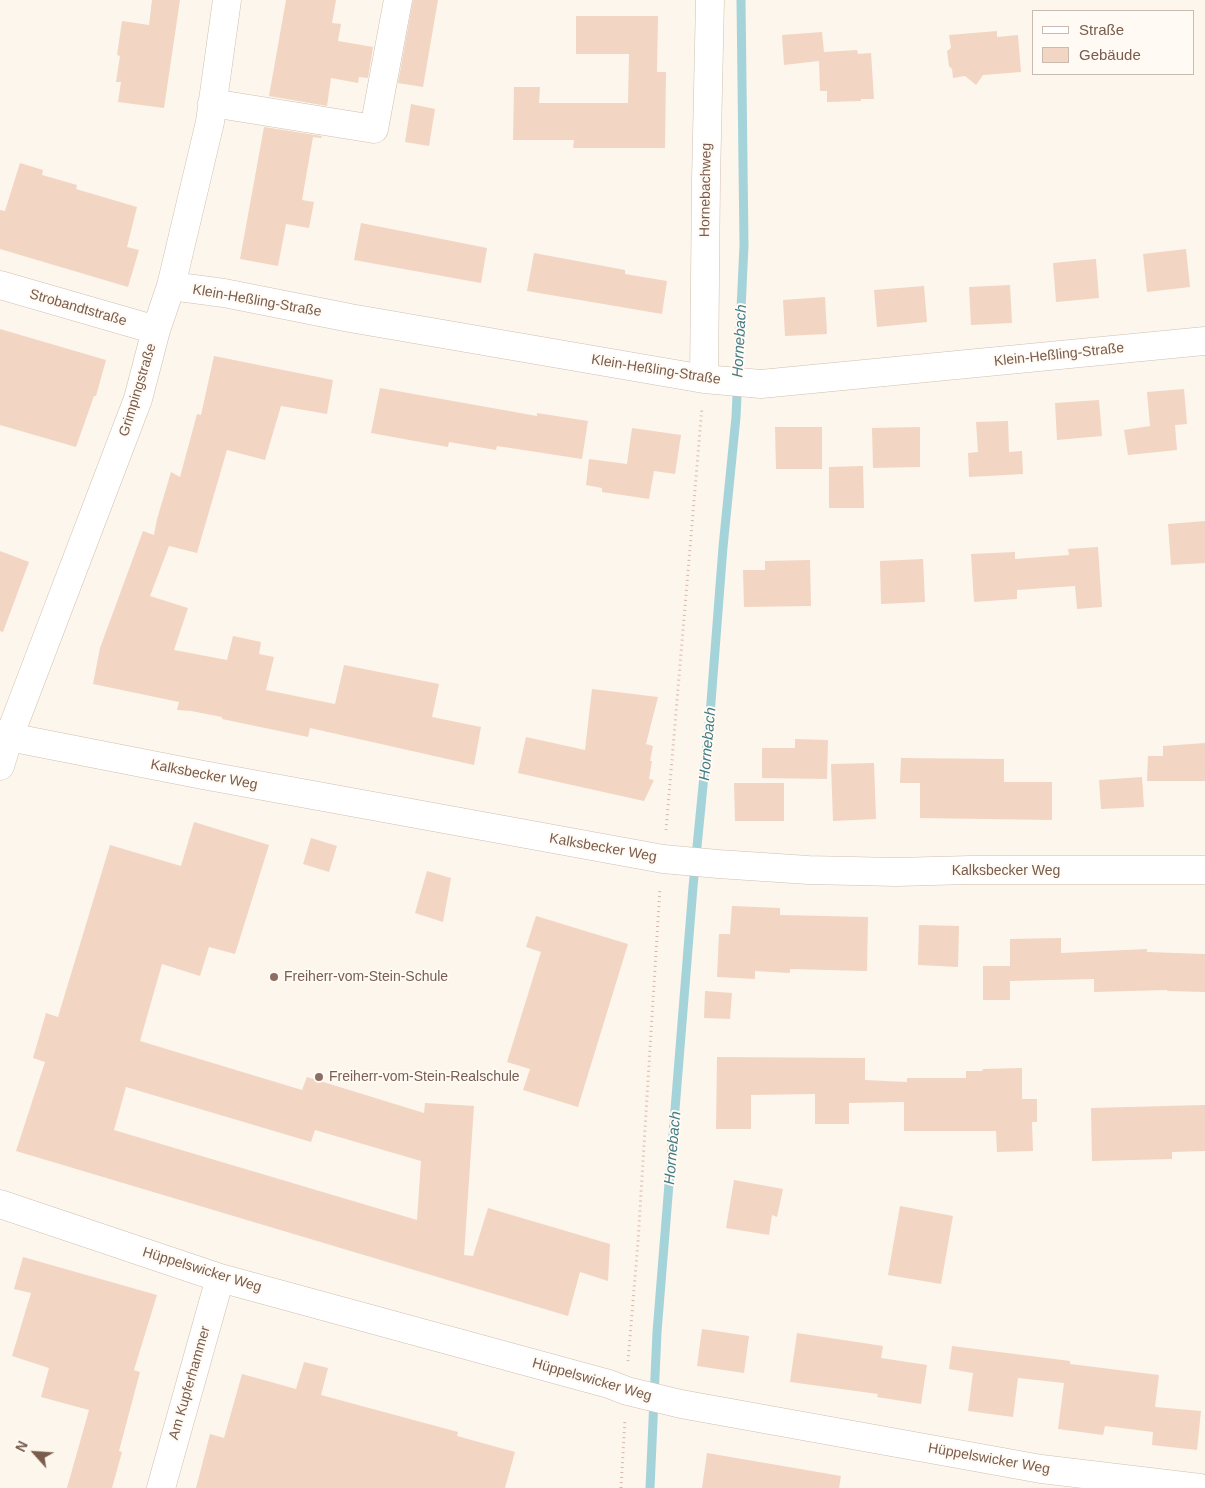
<!DOCTYPE html>
<html>
<head>
<meta charset="utf-8">
<style>
  body { margin:0 }
  #map { position:relative; width:1205px; height:1488px; overflow:hidden; background:#fdf6ec; font-family:Helvetica,sans-serif }
  canvas { display:block }
  .legend { position:absolute; left:1032px; top:10px; width:162px; height:65px; box-sizing:border-box; background:#fffaf3; border:1px solid #cabbb1; margin:0; padding:6px 9px; list-style:none; font-size:15px; color:#7a5c4d }
  .legend li { display:flex; align-items:center; gap:10px; height:25px }
  .legend b { width:25px; border:1px solid #cabbb1 }
  .north { position:absolute; left:10px; top:1428px; width:50px; height:50px; -webkit-text-stroke:4px #fffaf3; paint-order:stroke; rotate:296deg; font-size:14px; font-weight:700; line-height:20px; text-align:center; color:#7a5c4d }
  .north::after { content:''; display:block; margin:auto; width:18px; height:22px; background:#7a5c4d; clip-path:polygon(50% 0,100% 100%,50% 72%,0 100%) }
</style>
</head>
<body>
<div id="map">
<canvas width="1205" height="1488"></canvas>
<ul class="legend">
<li><b style="height:6px;background:#fff"></b>Straße</li>
<li><b style="height:14px;background:#f3d5c3"></b>Gebäude</li>
</ul>
<div class="north">N</div>
</div>
<script>
const ctx = document.querySelector('canvas').getContext('2d');
ctx.lineJoin = 'round';
function trace(path, color, width, dash) {
  ctx.strokeStyle = color;
  ctx.lineWidth = width;
  ctx.lineCap = dash ? 'butt' : 'round';
  ctx.setLineDash(dash || []);
  ctx.stroke(path);
}
function fillPath(path, color) {
  ctx.fillStyle = color;
  ctx.fill(path, 'evenodd');
}
function drawText(font, color, halo, rows, align = 'center') {
  ctx.font = font + ' Helvetica,sans-serif';
  ctx.lineWidth = 4;
  ctx.setLineDash([]);
  ctx.textBaseline = 'middle';
  ctx.strokeStyle = halo;
  ctx.fillStyle = color;
  for (const [text, x, y, turn = 0] of rows) {
    ctx.save();
    ctx.translate(x, y);
    ctx.rotate((+turn || 0) * Math.PI / 180);
    ctx.textAlign = isNaN(turn) ? turn : align;
    if (halo) ctx.strokeText(text, 0, 0);
    ctx.fillText(text, 0, 0);
    ctx.restore();
  }
}
trace(new Path2D(`
  M 650,1488 L 657,1332 L 693,887 L 710,715 L 723,547 L 736,417 L 744,245 L 741,0`), '#a5d3da', 9);
fillPath(new Path2D(`
  M 152,0 L 180,0 L 164,108 L 118,102 L 121,82 L 116,82 L 120,56 L 117,55 L 122,21 L 149,25 Z
  M 286,0 L 336,0 L 332,23 L 341,24 L 338,41 L 373,47 L 368,78 L 359,77 L 358,83 L 331,78 L 327,106 L 269,96 Z
  M 413,0 L 438,0 L 423,87 L 398,83 Z
  M 576,16 L 658,16 L 657,72 L 666,72 L 665,148 L 573,148 L 574,140 L 513,140 L 514,87 L 540,87 L 539,103 L 628,103 L 629,54 L 576,54 Z
  M 997,31 L 997,37 L 1018,35 L 1021,72 L 983,75 L 976,85 L 965,76 L 953,78 L 952,69 L 949,66 L 947,51 L 951,48 L 949,35 Z
  M 822,32 L 824,52 L 857,50 L 858,54 L 871,53 L 874,99 L 861,99 L 861,101 L 827,102 L 827,91 L 820,91 L 819,61 L 784,65 L 782,35 Z
  M 411,104 L 435,109 L 429,146 L 405,142 Z
  M 264,127 L 322,136 L 321,138 L 313,137 L 302,200 L 314,202 L 309,228 L 286,224 L 278,266 L 240,259 Z
  M 20,163 L 43,170 L 42,175 L 77,185 L 76,189 L 137,207 L 127,247 L 139,250 L 128,287 L 0,249 L 0,210 L 5,211 Z
  M 361,223 L 487,248 L 481,283 L 354,260 Z
  M 1186,249 L 1190,287 L 1147,292 L 1143,254 Z
  M 534,253 L 625,270 L 625,274 L 667,281 L 662,314 L 527,291 Z
  M 1096,259 L 1099,298 L 1056,302 L 1053,263 Z
  M 1010,285 L 1012,323 L 971,325 L 969,287 Z
  M 924,286 L 927,322 L 877,327 L 874,290 Z
  M 825,297 L 827,334 L 785,336 L 783,300 Z
  M 0,329 L 106,360 L 96,396 L 94,396 L 76,447 L 0,425 Z
  M 214,356 L 333,380 L 327,414 L 281,406 L 265,460 L 227,450 L 197,553 L 169,546 L 150,596 L 188,608 L 174,650 L 227,660 L 233,636 L 261,642 L 259,654 L 274,657 L 266,690 L 335,704 L 344,665 L 439,684 L 432,717 L 481,727 L 474,765 L 310,728 L 308,737 L 222,719 L 222,717 L 191,711 L 177,710 L 179,702 L 93,684 L 100,648 L 143,531 L 154,535 L 157,519 L 171,472 L 180,477 L 197,414 L 201,415 Z
  M 380,388 L 537,416 L 537,413 L 588,421 L 582,459 L 497,446 L 496,450 L 449,442 L 448,447 L 371,433 Z
  M 1184,389 L 1187,424 L 1175,425 L 1177,450 L 1128,455 L 1124,430 L 1150,426 L 1147,392 Z
  M 1099,400 L 1102,436 L 1057,440 L 1055,403 Z
  M 1008,421 L 1009,452 L 1022,451 L 1023,474 L 969,477 L 968,453 L 978,452 L 976,422 Z
  M 775,427 L 822,427 L 822,469 L 776,469 Z
  M 920,427 L 920,467 L 873,468 L 872,428 Z
  M 632,428 L 681,435 L 675,474 L 654,471 L 649,499 L 602,492 L 602,488 L 586,485 L 589,459 L 627,464 Z
  M 863,466 L 864,508 L 829,508 L 829,467 Z
  M 1205,521 L 1205,563 L 1171,565 L 1168,524 Z
  M 1098,547 L 1102,607 L 1077,609 L 1075,586 L 1017,590 L 1017,599 L 974,602 L 971,554 L 1015,552 L 1015,559 L 1069,555 L 1068,549 Z
  M 0,551 L 29,562 L 3,632 L 0,631 Z
  M 923,559 L 925,602 L 881,604 L 880,561 Z
  M 810,560 L 811,606 L 744,607 L 743,570 L 765,570 L 765,561 Z
  M 592,689 L 658,697 L 646,744 L 653,746 L 650,761 L 652,761 L 649,779 L 654,780 L 644,801 L 518,773 L 526,737 L 585,750 Z
  M 795,739 L 828,740 L 827,779 L 762,778 L 762,748 L 795,748 Z
  M 1205,743 L 1205,781 L 1147,781 L 1148,756 L 1163,756 L 1163,746 Z
  M 901,758 L 1004,759 L 1004,782 L 1052,782 L 1052,820 L 920,818 L 920,783 L 900,783 Z
  M 874,763 L 876,819 L 833,821 L 831,764 Z
  M 1142,777 L 1144,807 L 1101,809 L 1099,780 Z
  M 734,783 L 784,783 L 784,821 L 735,821 Z
  M 194,822 L 269,845 L 235,954 L 209,947 L 200,976 L 162,964 L 140,1041 L 302,1090 L 307,1077 L 424,1113 L 425,1103 L 474,1106 L 464,1255 L 473,1256 L 488,1208 L 610,1244 L 608,1281 L 580,1272 L 568,1316 L 16,1151 L 45,1062 L 33,1058 L 46,1013 L 58,1017 L 110,845 L 181,866 ZM 126,1087 L 311,1142 L 315,1130 L 421,1161 L 417,1220 L 114,1130 Z
  M 311,838 L 337,846 L 329,872 L 303,864 Z
  M 427,871 L 451,878 L 443,922 L 415,913 Z
  M 732,906 L 780,908 L 780,915 L 868,917 L 867,971 L 790,969 L 790,973 L 755,971 L 755,979 L 717,977 L 719,934 L 730,934 Z
  M 536,916 L 628,944 L 578,1107 L 523,1090 L 530,1069 L 507,1062 L 541,952 L 526,947 Z
  M 919,925 L 959,926 L 958,967 L 918,965 Z
  M 1061,938 L 1061,953 L 1147,949 L 1147,952 L 1205,954 L 1205,992 L 1167,991 L 1167,990 L 1094,992 L 1094,979 L 1010,981 L 1010,939 Z
  M 983,966 L 1010,966 L 1010,1000 L 983,1000 Z
  M 705,991 L 732,993 L 730,1019 L 704,1018 Z
  M 717,1057 L 865,1058 L 865,1080 L 907,1082 L 907,1078 L 966,1078 L 966,1071 L 982,1071 L 983,1069 L 1022,1068 L 1022,1099 L 1037,1099 L 1037,1122 L 1032,1122 L 1033,1151 L 997,1152 L 996,1131 L 904,1131 L 904,1102 L 849,1103 L 849,1124 L 815,1124 L 815,1094 L 751,1095 L 751,1129 L 716,1129 Z
  M 1205,1105 L 1205,1151 L 1172,1152 L 1172,1159 L 1092,1161 L 1091,1108 Z
  M 734,1180 L 783,1189 L 777,1217 L 772,1215 L 769,1235 L 726,1228 Z
  M 900,1206 L 953,1216 L 941,1284 L 888,1275 Z
  M 23,1257 L 157,1295 L 134,1370 L 140,1372 L 119,1451 L 122,1452 L 112,1488 L 67,1488 L 89,1410 L 41,1397 L 49,1368 L 12,1356 L 31,1293 L 14,1289 Z
  M 702,1329 L 749,1336 L 744,1373 L 697,1366 Z
  M 797,1333 L 883,1346 L 881,1358 L 927,1365 L 921,1404 L 877,1397 L 878,1394 L 790,1382 Z
  M 952,1346 L 1070,1361 L 1070,1364 L 1159,1375 L 1155,1407 L 1201,1411 L 1197,1450 L 1152,1445 L 1153,1432 L 1105,1426 L 1103,1435 L 1058,1429 L 1064,1383 L 1018,1378 L 1013,1417 L 968,1411 L 973,1373 L 949,1369 Z
  M 304,1362 L 328,1368 L 321,1395 L 458,1432 L 457,1436 L 515,1452 L 505,1488 L 196,1488 L 210,1434 L 224,1438 L 242,1374 L 296,1389 Z
  M 707,1453 L 841,1476 L 839,1488 L 702,1488 Z`), '#f3d5c3');
const minor = new Path2D(`
  M 212,103 L 374,129 L 398,0
  M 0,285 L 156,330
  M 171,286 L 224,293 L 350,318 L 704,379 L 761,384 L 1205,341
  M 704,379 L 706,180 L 710,0
  M 0,734 L 9,737 L 203,775 L 663,859 L 718,864 L 808,870 L 896,872 L 970,870 L 1205,870
  M 0,766 L 9,737 L 138,399 L 156,330 L 171,286 L 210,122 L 227,0
  M 0,1204 L 220,1278 L 609,1384 L 627,1391 L 681,1404 L 1041,1469 L 1200,1488
  M 161,1488 L 220,1278`);
trace(minor, '#d1beb0', 29);
trace(new Path2D(`
  M 666,830 L 702,407
  M 628,1361 L 638,1242 L 660,888
  M 621,1488 L 625,1419`), '#d9b8a5', 3, [1, 4]);
trace(minor, '#fff', 28);
for (const [x, y, r, color] of [
  [274,977,5,"#8d6e63"],
  [319,1077,5,"#8d6e63"]
]) {
  const dot = new Path2D();
  dot.arc(x, y, r, 0, 2 * Math.PI);
  ctx.fillStyle = color;
  ctx.fill(dot);
  trace(dot, '#fffaf3', 2);
}
drawText('14px', '#7a5c4d', '#fffaf3', [
  ["Hornebachweg",706,190,-89],
  ["Klein-Heßling-Straße",257,301,10],
  ["Strobandtstraße",78,308,16],
  ["Klein-Heßling-Straße",1059,355,-6],
  ["Klein-Heßling-Straße",656,370,9],
  ["Grimpingstraße",138,390,-73],
  ["Kalksbecker Weg",204,775,11],
  ["Kalksbecker Weg",603,848,10],
  ["Kalksbecker Weg",1006,871],
  ["Hüppelswicker Weg",202,1270,17],
  ["Hüppelswicker Weg",592,1380,16],
  ["Am Kupferhammer",190,1383,-74],
  ["Hüppelswicker Weg",989,1459,10]
]);
drawText('14px', '#785e54', '#fffaf3', [
  ["Freiherr-vom-Stein-Schule",284,977],
  ["Freiherr-vom-Stein-Realschule",329,1077]
], 'left');
drawText('italic 15px', '#437c86', '#fffaf3', [
  ["Hornebach",740,341,-87],
  ["Hornebach",708,744,-85],
  ["Hornebach",673,1148,-85]
]);
</script>
</body>
</html>
